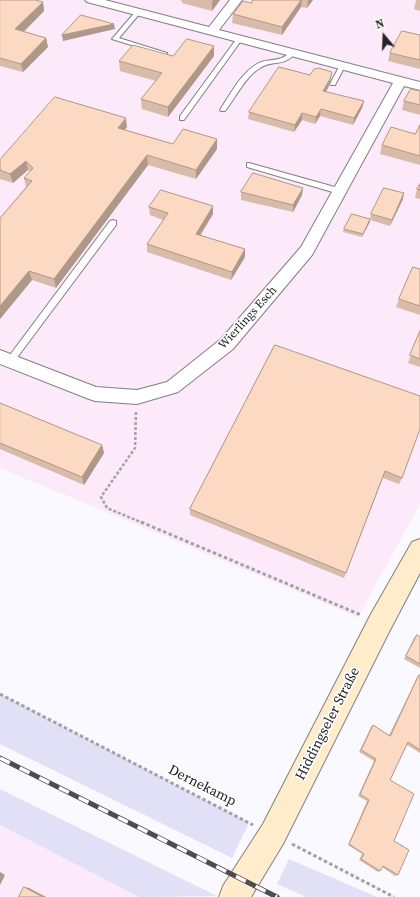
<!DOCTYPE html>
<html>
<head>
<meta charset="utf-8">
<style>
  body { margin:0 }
  #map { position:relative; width:420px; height:897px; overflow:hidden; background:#f9f9ff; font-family:"Source Serif 4",serif }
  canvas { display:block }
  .north { position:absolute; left:364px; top:16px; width:40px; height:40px; -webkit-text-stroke:3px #fff; paint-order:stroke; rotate:341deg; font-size:11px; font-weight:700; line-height:16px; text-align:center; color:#242427 }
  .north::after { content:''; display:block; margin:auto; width:14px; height:18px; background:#242427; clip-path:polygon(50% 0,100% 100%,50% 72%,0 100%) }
</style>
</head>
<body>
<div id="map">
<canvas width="420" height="897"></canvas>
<div class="north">N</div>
</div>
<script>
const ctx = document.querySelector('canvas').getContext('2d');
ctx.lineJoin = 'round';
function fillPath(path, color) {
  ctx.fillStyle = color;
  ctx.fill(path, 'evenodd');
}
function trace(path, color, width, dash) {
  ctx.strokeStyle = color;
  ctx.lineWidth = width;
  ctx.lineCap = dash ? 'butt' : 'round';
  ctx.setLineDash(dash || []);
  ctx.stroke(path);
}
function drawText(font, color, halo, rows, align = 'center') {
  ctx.font = font + ' "Source Serif 4",serif';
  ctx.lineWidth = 3.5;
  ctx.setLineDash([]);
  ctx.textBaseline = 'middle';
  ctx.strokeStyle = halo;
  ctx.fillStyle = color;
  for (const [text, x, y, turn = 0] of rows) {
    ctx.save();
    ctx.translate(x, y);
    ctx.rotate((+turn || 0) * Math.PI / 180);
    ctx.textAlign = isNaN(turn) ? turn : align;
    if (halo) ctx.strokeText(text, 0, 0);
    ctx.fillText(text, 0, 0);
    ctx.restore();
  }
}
fillPath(new Path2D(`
  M 0,0 L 420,0 L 420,504 L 358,617 L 0,468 Z
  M 0,825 L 139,897 L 0,897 Z`), '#fce9f9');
fillPath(new Path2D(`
  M 0,694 L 249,823 L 232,858 L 0,744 Z
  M 0,789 L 217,896 L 139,897 L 0,825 Z
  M 289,859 L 377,897 L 306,897 L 277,884 Z`), '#e1e0f6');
const lane = new Path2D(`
  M 138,10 L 141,12 L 119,38 L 167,53 L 167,55 L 163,55 L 112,39 L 136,11 Z
  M 238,37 L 243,38 L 184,120 L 180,120 L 180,116 Z
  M 291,51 L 296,52 C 284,68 274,59 260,68 C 245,77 236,97 225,111 L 221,111 L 220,110 C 230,95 241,73 257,64 C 270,57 280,64 291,51 Z
  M 340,65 L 345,66 L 335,85 L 331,85 L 330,84 Z
  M 247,163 L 249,163 L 342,189 L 343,191 L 339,193 L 336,193 L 247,167 Z
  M 113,220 L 116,221 L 116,225 L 13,363 L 7,363 L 6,361 L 7,359 L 110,221 Z`);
const street = new Path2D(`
  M 85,0 L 105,0 L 209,27 L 230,0 L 242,0 L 219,30 L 420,82 L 420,90 L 404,86 L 312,255 L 233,349 L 178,392 L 137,404 L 95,401 L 89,399 L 0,364 L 0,350 L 96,387 L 137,390 L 167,382 L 221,339 L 301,247 L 393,83 L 87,2 Z`);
const secondary = new Path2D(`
  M 420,539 L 420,573 L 389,632 L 283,844 L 251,897 L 219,897 L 223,886 L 263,824 L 371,614 L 412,542 Z`);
trace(lane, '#7f7f86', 2);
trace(street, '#7f7f86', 2);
trace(secondary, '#7f7f86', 2);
trace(new Path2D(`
  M 136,412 L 135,448 L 101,497 L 107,508 L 143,523`), '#a2a2a7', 2.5, [3, 2]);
trace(new Path2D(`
  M 141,522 L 361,615
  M 0,694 L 253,825
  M 292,844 L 394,897`), '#a2a2a7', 3, [3.5, 2.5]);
fillPath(lane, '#fff');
fillPath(street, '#fff');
fillPath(secondary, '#ffecca');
const rail = new Path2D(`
  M 0,758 L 277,897`);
trace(rail, '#4c4c50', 5);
trace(rail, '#fff', 3.5, [11]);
fillPath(new Path2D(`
  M 0,0 L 43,2 L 44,11 L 24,32 L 46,38 L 48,47 L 23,72 L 0,66 Z
  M 180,0 L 220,0 L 212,11 L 182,3 L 182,1 Z
  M 253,0 L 313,0 L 307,8 L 301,7 L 282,35 L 232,23 L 233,14 L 251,3 Z
  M 416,0 L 420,0 L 420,11 L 414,9 Z
  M 420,35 L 420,69 L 388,61 L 390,53 Z
  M 214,46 L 214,56 L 168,117 L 142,109 L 141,99 L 156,81 L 120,71 L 119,61 L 173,56 Z
  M 332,72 L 329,86 L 326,92 L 364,101 L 362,108 L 353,125 L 320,116 L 315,124 L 302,120 L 294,132 L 248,119 L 249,112 Z
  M 420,91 L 420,115 L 402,110 L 404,101 Z
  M 420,125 L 420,165 L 380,154 L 382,145 L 415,134 Z
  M 127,127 L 125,130 L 173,144 L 217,139 L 217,149 L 196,179 L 148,165 L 56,288 L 32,280 L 0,319 L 0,218 L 26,187 L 24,178 L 30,172 L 28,170 L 13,183 L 0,179 L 0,160 Z
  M 420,184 L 420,199 L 415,198 L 417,189 Z
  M 241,192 L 302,195 L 293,212 L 241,200 Z
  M 403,199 L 390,226 L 370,220 L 362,237 L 343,232 L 344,229 L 370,219 L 371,214 Z
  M 213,206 L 213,214 L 201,235 L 245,257 L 231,280 L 147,252 L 147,244 L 163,220 L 150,215 L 149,207 Z
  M 420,269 L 420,315 L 396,307 L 399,299 Z
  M 420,331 L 420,367 L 408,363 Z
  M 275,345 L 402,478 L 399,484 L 383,478 L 344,578 L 190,515 L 190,509 Z
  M 0,403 L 102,445 L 104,453 L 84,485 L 0,449 Z
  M 417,635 L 420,637 L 420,668 L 404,659 L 414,638 Z
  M 419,675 L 420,675 L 420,753 L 407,745 L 390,780 L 394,841 L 398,875 L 395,876 L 382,867 L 380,871 L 378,872 L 359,860 L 362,854 L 348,845 L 367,801 L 358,796 L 374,761 L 359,752 L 371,727 L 373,725 L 389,735 L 417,678 Z`), '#d8bba8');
fillPath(new Path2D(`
  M 213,0 L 220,0 L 212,11 L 212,1 Z
  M 301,0 L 302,0 L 301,7 L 282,35 L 282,27 Z
  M 308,0 L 313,0 L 307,8 Z
  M 43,2 L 44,11 L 17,38 L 15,29 Z
  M 114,24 L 115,29 L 63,41 L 62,35 Z
  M 46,38 L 48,47 L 23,72 L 21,64 Z
  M 214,46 L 214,56 L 168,117 L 168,107 Z
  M 332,72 L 329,86 L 322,98 L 323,91 Z
  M 364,101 L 362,108 L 353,125 L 354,118 Z
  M 321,109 L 320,116 L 315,124 L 316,117 Z
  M 302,113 L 302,120 L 294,132 L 295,125 Z
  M 126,118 L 127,127 L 119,137 L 118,128 Z
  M 217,139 L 217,149 L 196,179 L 196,170 Z
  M 147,155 L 148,165 L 56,288 L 54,279 Z
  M 26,161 L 28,170 L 13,183 L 10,174 Z
  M 303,188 L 302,195 L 293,212 L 293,205 Z
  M 404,193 L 403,199 L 390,226 L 392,220 Z
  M 213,206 L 213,214 L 196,241 L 196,234 Z
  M 370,219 L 370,222 L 362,237 L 363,234 Z
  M 245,249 L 245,257 L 231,280 L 232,272 Z
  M 29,271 L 32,280 L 0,319 L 0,306 Z
  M 102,445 L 104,453 L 84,485 L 82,477 Z
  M 0,872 L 5,875 L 0,885 Z
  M 24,887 L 29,888 L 46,897 L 43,897 Z`), '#b09888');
const building = new Path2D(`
  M 0,0 L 35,0 L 43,2 L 15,29 L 46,38 L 21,64 L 0,58 Z
  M 253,0 L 301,0 L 282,27 L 233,14 L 243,1 L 251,3 Z
  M 81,15 L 114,24 L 62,35 Z
  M 402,31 L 420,35 L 420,60 L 390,53 Z
  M 187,39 L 214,46 L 168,107 L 141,99 L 162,73 L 119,61 L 133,45 L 173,56 Z
  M 279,67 L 310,75 L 314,69 L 319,68 L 332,72 L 330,79 L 323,91 L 364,101 L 354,118 L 321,109 L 316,117 L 302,113 L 295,125 L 249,112 Z
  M 411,89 L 420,91 L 420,105 L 404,101 Z
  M 55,97 L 126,118 L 118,128 L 173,144 L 183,129 L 217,139 L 196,170 L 147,155 L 54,279 L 29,271 L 0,306 L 0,218 L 32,181 L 24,178 L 33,168 L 26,161 L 10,174 L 0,170 L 0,160 Z
  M 420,125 L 420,156 L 382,145 L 391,127 L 415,134 Z
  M 253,173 L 303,188 L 293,205 L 241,192 Z
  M 420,184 L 420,190 L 417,189 Z
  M 384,188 L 404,193 L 392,220 L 371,214 Z
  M 161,190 L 213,206 L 196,234 L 245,249 L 232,272 L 147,244 L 168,213 L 149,207 Z
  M 352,214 L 370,219 L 363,234 L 344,229 Z
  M 413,267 L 420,269 L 420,306 L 399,299 Z
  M 420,331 L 420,359 L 410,355 Z
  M 275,345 L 420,396 L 420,429 L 402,478 L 385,471 L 346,573 L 190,509 Z
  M 0,403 L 102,445 L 82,477 L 0,443 Z
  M 417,635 L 420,637 L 420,664 L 406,656 Z
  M 419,675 L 420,675 L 420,750 L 408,742 L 390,780 L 414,794 L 394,841 L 409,850 L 398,875 L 383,866 L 380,871 L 361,859 L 364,854 L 349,844 L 369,800 L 360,794 L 376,759 L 361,750 L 373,725 L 390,736 Z
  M 24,887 L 43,897 L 19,897 Z`);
fillPath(building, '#fbd9c3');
trace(building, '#b09888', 1);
drawText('12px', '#242427', '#fff', [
  ["Wierlings Esch",248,318,-48]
]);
drawText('14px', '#242427', '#fff', [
  ["Hiddingseler Straße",328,724,-63],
  ["Dernekamp",202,786,27]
]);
</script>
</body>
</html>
